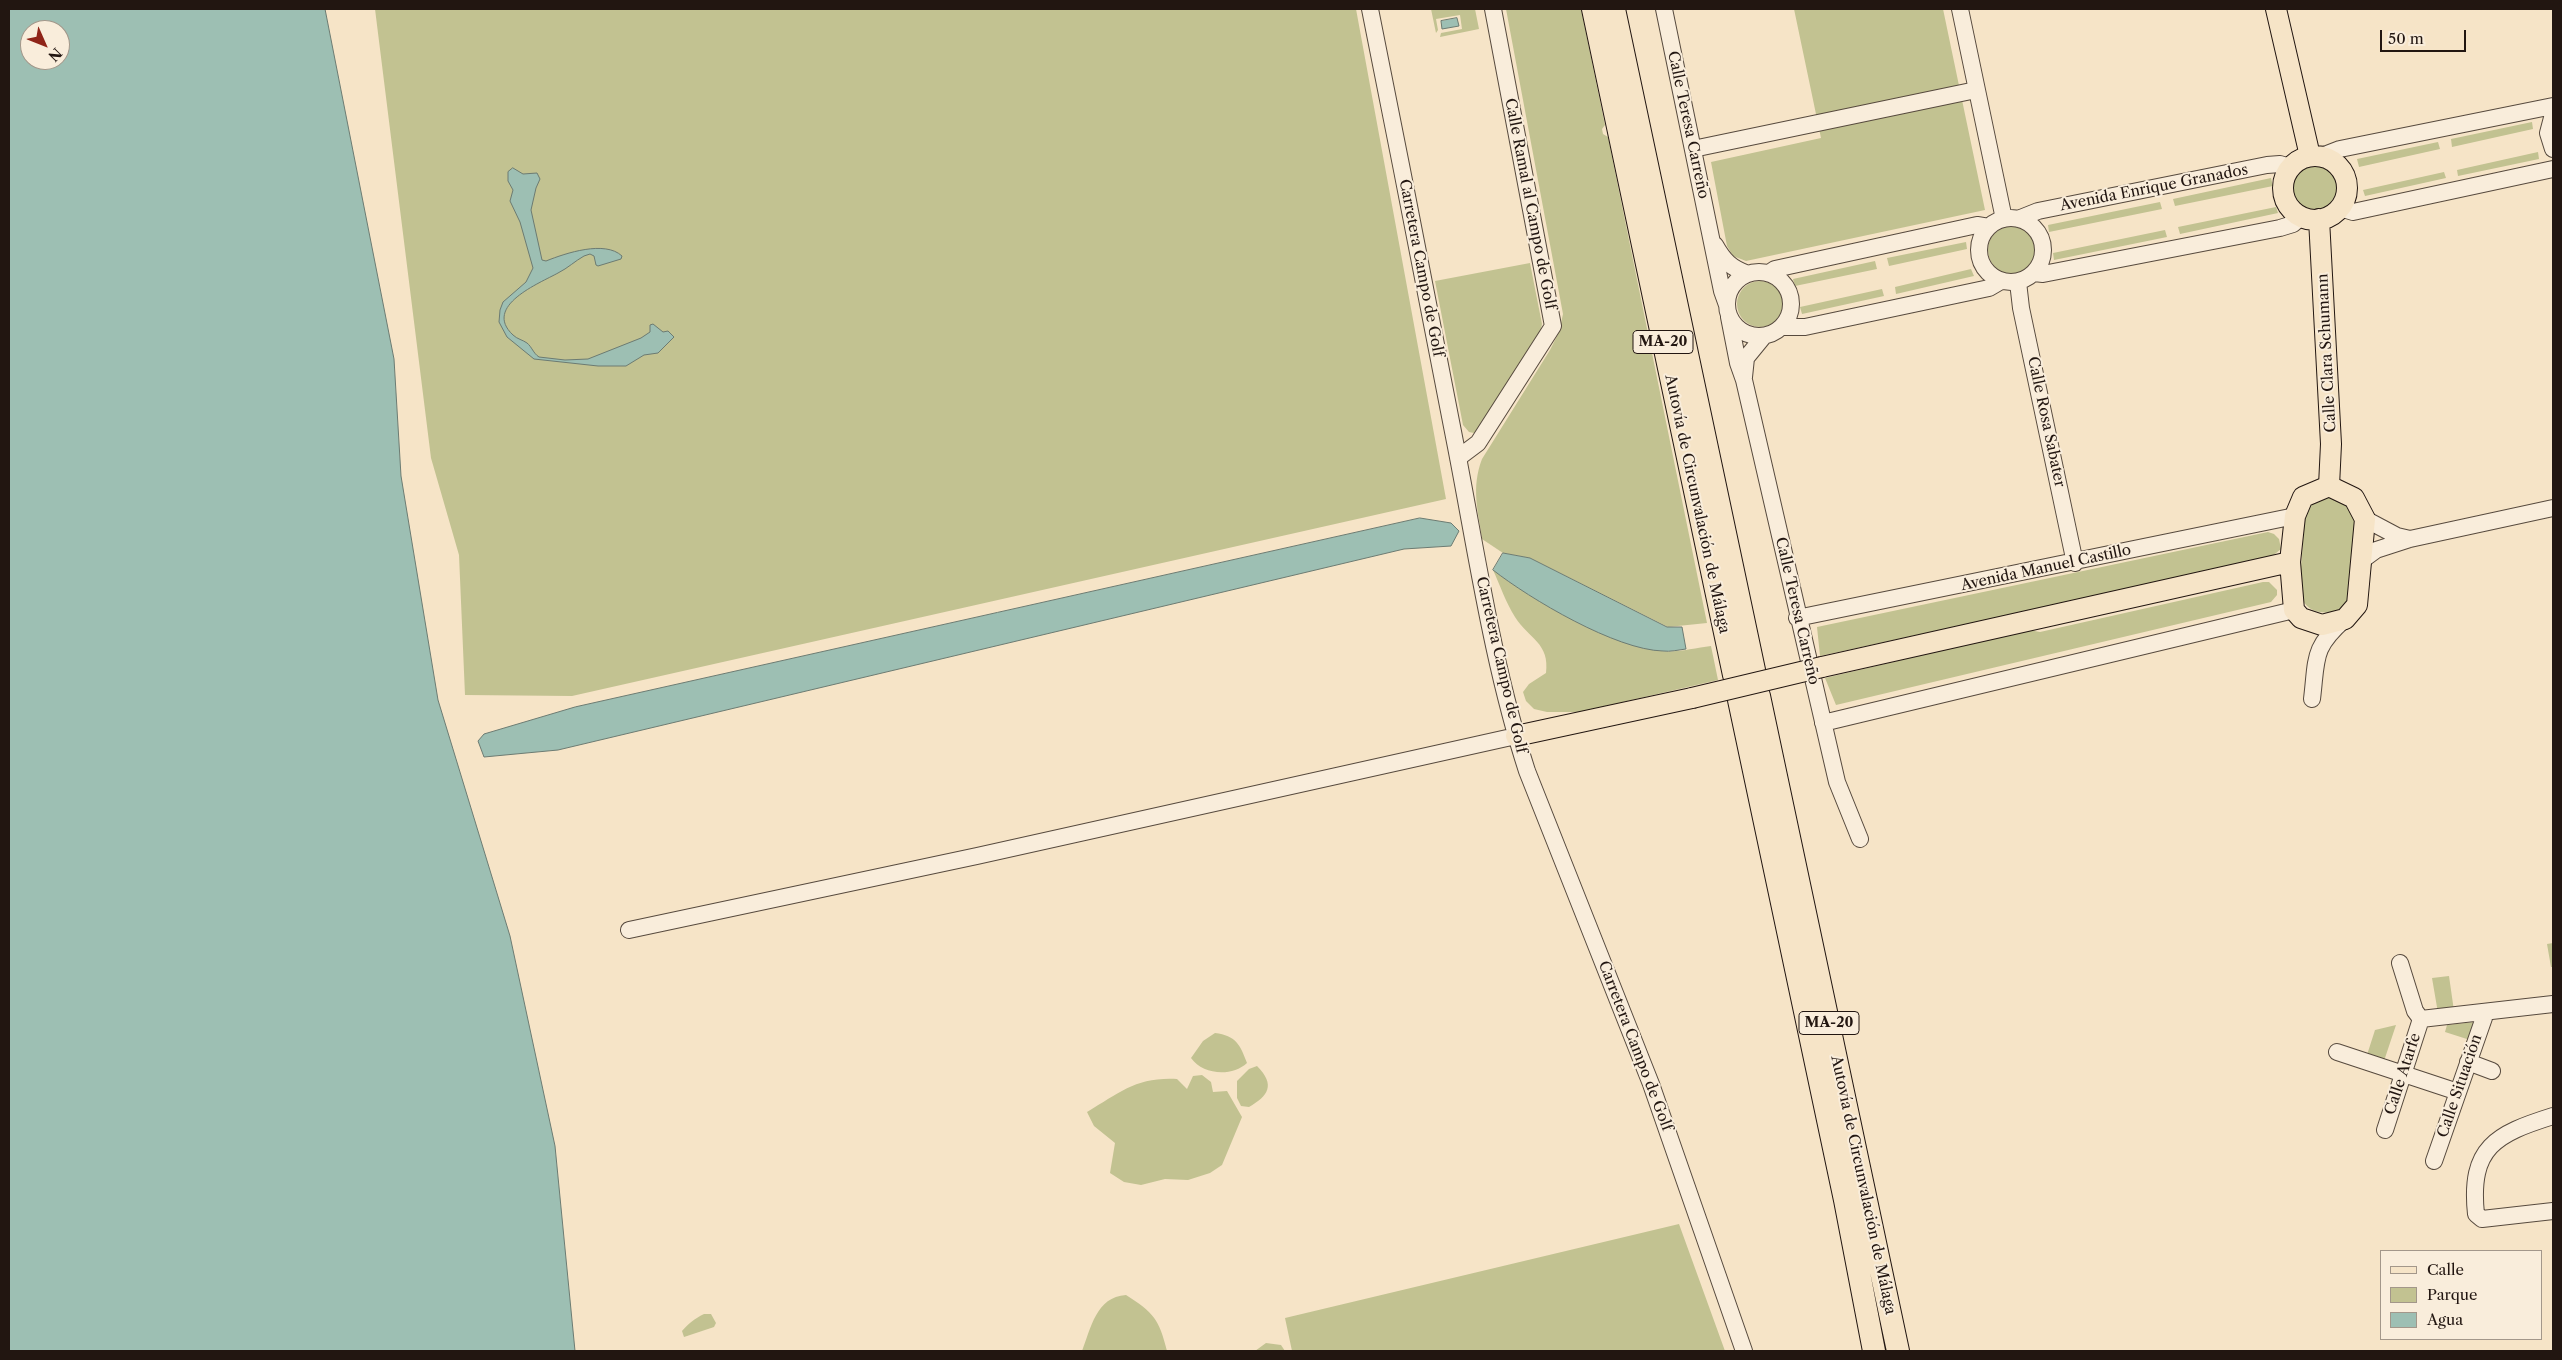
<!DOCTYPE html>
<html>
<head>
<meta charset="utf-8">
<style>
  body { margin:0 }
  #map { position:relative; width:2562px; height:1360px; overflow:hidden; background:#f6e4c7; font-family:"Libre Caslon Text",serif }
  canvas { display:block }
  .frame { position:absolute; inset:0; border:10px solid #221611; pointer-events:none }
  .legend { position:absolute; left:2380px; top:1250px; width:162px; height:90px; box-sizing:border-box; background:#f9eddb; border:1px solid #a3978a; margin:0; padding:6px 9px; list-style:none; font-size:15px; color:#221611 }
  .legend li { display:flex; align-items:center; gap:10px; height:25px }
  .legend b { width:25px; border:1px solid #a3978a }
  .north { position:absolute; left:20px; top:20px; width:50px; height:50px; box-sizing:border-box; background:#f9eddb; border:1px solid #a3978a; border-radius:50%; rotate:134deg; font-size:14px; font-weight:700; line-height:20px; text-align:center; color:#221611 }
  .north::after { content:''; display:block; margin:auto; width:18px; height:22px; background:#8f2418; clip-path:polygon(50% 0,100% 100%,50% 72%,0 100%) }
  .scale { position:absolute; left:2380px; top:30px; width:86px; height:22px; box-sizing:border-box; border:2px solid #221611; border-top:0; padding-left:6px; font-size:15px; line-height:18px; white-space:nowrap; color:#221611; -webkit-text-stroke:4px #f9eddb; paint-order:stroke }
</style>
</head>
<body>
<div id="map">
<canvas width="2562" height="1360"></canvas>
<div class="frame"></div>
<ul class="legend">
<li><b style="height:6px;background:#f6e4c7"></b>Calle</li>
<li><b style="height:14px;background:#c2c291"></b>Parque</li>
<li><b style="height:14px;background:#9dbfb3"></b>Agua</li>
</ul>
<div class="north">N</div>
<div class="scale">50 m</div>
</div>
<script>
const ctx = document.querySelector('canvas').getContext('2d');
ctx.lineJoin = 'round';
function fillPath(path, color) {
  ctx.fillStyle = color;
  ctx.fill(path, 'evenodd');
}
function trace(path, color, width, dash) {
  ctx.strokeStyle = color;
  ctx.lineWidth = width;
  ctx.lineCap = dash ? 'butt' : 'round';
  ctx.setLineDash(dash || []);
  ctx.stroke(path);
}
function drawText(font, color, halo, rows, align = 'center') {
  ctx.font = font + ' "Libre Caslon Text",serif';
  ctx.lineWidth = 4;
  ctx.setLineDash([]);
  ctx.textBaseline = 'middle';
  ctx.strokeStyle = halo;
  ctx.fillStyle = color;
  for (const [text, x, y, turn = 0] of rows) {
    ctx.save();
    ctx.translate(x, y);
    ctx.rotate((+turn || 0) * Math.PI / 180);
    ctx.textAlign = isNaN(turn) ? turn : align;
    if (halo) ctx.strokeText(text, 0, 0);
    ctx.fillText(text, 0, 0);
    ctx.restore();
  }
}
fillPath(new Path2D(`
  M 375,9 L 1356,9 L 1446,499 L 572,696 L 465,695 L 459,555 L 431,458 Z
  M 1431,9 L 1475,9 L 1479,29 L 1440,37 L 1441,33 L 1462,29 L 1460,15 L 1436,19 L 1438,30 L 1436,33 Z
  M 1506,9 L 1581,9 L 1605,125 L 1602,129 L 1603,134 L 1608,137 L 1707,623 L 1668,627 L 1530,558 L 1503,553 L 1482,539 C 1478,510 1471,488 1482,459 L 1550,350 L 1559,332 L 1563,314 Z
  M 1794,9 L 1943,9 L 1985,210 L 1746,261 L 1733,256 L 1727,246 L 1711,162 L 1821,138 Z
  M 2532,122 L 2533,129 L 2452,147 L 2451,139 Z
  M 2438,142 L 2440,149 L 2359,167 L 2357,159 Z
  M 2538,152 L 2539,159 L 2458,176 L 2457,170 Z
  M2292 187a23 23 0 1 1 46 0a23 23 0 1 1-46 0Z
  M 2444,172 L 2446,178 L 2365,196 L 2363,190 Z
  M 2271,178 L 2273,186 L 2175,206 L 2173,199 Z
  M 2160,202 L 2162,209 L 2049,232 L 2048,225 Z
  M 2276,207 L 2278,213 L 2180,234 L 2178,227 Z
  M1988 250a24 24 0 1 1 48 0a24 24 0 1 1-48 0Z
  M 2165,230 L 2167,237 L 2054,260 L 2053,253 Z
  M 1966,242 L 1967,249 L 1889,266 L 1887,258 Z
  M 1875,261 L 1877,269 L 1795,286 L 1793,279 Z
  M 1530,263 L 1542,324 L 1541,329 L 1478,429 L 1474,433 L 1469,432 L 1463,425 L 1435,281 Z
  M 1971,269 L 1974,276 L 1896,294 L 1895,287 Z
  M1737 304a23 23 0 1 1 46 0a23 23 0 1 1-46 0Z
  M 1882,289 L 1884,296 L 1802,314 L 1800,307 Z
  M 2329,497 C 2342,500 2350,503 2356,515 L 2351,596 L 2339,611 C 2320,615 2306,612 2299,593 L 2305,516 C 2310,504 2316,500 2329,497 Z
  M 2268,532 L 2274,534 L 2279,539 L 2281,549 L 2270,558 L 1820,656 L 1817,627 Z
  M 1493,570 C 1535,602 1609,645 1661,651 C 1676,653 1695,648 1711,646 L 1718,680 L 1580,712 L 1547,712 L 1534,709 L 1526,701 L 1523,692 L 1529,684 L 1546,673 C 1550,643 1529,639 1515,617 C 1506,603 1500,585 1493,570 Z
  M 2263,582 L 2269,582 L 2277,590 L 2277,595 L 2271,602 L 1836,705 L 1825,678 L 2029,630 L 2040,632 Z
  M 2553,943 L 2553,967 L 2551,967 L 2547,944 Z
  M 2449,976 L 2454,1011 L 2438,1013 L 2432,978 Z
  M 2475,1022 L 2470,1040 L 2445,1032 L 2447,1025 Z
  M 2396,1025 L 2383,1064 L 2366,1058 L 2375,1030 Z
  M 1215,1033 C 1236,1036 1240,1044 1247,1063 C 1232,1077 1203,1075 1191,1058 L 1203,1041 Z
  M 1257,1066 C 1276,1085 1268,1096 1249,1107 L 1241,1106 L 1237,1098 L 1237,1081 L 1249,1069 Z
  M 1202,1075 L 1211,1082 L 1213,1092 L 1227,1091 L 1242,1117 L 1222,1165 L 1210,1173 L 1188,1180 L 1165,1179 L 1141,1185 L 1124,1182 L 1110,1173 L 1115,1143 L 1094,1126 L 1087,1112 C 1121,1092 1136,1077 1177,1079 L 1187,1089 L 1193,1076 Z
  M 1679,1224 L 1725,1351 L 1292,1351 L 1285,1318 Z
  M 1126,1295 C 1154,1313 1159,1319 1167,1351 L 1082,1351 C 1091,1328 1096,1297 1126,1295 Z
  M 704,1314 L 711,1314 L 716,1323 L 714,1327 L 684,1337 L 682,1331 C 689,1323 694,1319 704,1314 Z
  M 1266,1343 L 1281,1345 L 1285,1351 L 1255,1351 Z`), '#c2c291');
const water = new Path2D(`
  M 9,9 L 325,9 L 394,359 L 401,476 L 438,700 L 510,936 L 555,1146 L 575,1351 L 9,1351 ZM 30,30 L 60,30 L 60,60 L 30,60 Z
  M 1457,18 L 1459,26 L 1442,29 L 1441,21 Z
  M 513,168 L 523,174 L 537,173 L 540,179 L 536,188 L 531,210 L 542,260 L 546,261 C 566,253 605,240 622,256 L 621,259 L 598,266 L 596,265 L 594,256 L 590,254 L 584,256 C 575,261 568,268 558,273 C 540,283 482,306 513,335 C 517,339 523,340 527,343 C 532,347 533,353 539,357 L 565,360 L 588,359 L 641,338 L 650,332 L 650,325 L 653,324 L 663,332 L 668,331 L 674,337 L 658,353 L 644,355 L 626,366 L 598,366 L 534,359 L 507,337 L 499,322 L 500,310 L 503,302 L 526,282 L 533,268 L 520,222 L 510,201 L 513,190 L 508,181 L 508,172 Z
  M 1420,518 L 1451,523 L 1459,531 L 1451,546 L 1404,549 L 558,750 L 484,757 L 478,741 L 484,734 L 575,707 Z
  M 1503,553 L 1530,558 L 1667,627 L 1682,627 L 1686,649 C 1678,650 1670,652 1663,651 C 1616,650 1530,599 1493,570 Z`);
fillPath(water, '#9dbfb3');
trace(water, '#6c7b72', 1);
const minor = new Path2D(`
  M 1370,9 C 1399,155 1428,300 1456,447 C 1477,555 1493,666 1527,771 L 1651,1084 L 1744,1351
  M 1664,9 L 1722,291 L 1727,305
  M 1960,9 L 2004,219
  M 2553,114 L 2548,133 L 2553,149
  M 1693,149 L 1976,90
  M 2322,156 L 2340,149 L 2553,106
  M 2340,208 L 2353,212 L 2553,169
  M1979 250a32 32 0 1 1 64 0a32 32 0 1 1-64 0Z
  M 2018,219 L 2038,211 L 2267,165 L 2280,164 L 2290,167
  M 1715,245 C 1724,261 1731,268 1748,274
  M1727 304a32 32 0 1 1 64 0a32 32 0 1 1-64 0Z
  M 1769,273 L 1775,269 L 1977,225 L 1989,227
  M 2034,273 L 2043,274 L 2280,228 L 2293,224 L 2301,217
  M 2018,282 L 2021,308 L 2075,563
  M 1729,317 L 1738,363 L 1744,380 L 1837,782 L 1860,839
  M 1782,327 L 1805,327 L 1989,288 L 2001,281
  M 1744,377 L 1746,358 L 1764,336
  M 1458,458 L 1478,443 L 1553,326 L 1493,9
  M 2365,519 L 2397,536 L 2410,539
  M 2361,561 L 2376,550 L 2410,539 L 2553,508
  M 1797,618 L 2295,516
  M 2312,699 C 2317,658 2312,648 2345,619
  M 1823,723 L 2294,610
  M 629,930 L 977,856 L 1516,736
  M 2400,963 L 2415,1011 L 2421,1019 L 2553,1004
  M 2337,1052 L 2458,1092
  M 2468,1062 L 2492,1071
  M 2553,1116 C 2496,1134 2469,1147 2476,1214 L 2482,1219 L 2553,1211
  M 2385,1130 L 2421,1019
  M 2434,1161 L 2486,1012`);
const major = new Path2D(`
  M 2276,9 L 2310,156
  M2283 188a32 32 0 1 1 64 0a32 32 0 1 1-64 0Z
  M 2319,219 L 2331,444 L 2329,486
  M 2329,486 L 2354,498 L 2365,519 L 2357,605 L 2345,619 L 2322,625 L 2301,618 L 2294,610 L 2290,562 L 2295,516 L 2303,497 Z
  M 1822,667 L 2290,562
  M 1516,736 L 1692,698`);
const highway = new Path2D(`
  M 1593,9 L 1734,675
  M 1614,9 L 1754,670
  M 1759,696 L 1898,1351
  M 1739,700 L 1845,1200 L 1874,1351`);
trace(minor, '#574a3e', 18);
trace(major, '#221611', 22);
trace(highway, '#221611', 24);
trace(minor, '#f9eddb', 16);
trace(major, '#f6e4c7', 20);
trace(highway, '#f6e4c7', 22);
const majorBridge = new Path2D(`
  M 1692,698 L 1822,667`);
trace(majorBridge, '#221611', 22, []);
trace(majorBridge, '#f6e4c7', 20);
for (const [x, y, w] of [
  [1663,342,60],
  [1829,1023,60]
]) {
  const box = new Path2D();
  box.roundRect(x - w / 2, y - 11.5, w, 23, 4);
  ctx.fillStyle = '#f9eddb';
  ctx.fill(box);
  trace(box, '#221611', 1);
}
drawText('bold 14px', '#221611', null, [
  ["MA-20",1663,342],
  ["MA-20",1829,1023]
]);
drawText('15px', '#221611', '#f9eddb', [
  ["Calle Teresa Carreño",1688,125,78],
  ["Avenida Enrique Granados",2154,188,-11],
  ["Calle Ramal al Campo de Golf",1530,204,79],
  ["Carretera Campo de Golf",1421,268,79],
  ["Calle Clara Schumann",2327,353,-93],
  ["Calle Rosa Sabater",2046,422,78],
  ["Autovía de Circunvalación de Málaga",1697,504,78],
  ["Avenida Manuel Castillo",2046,568,-12],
  ["Calle Teresa Carreño",1797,611,77],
  ["Carretera Campo de Golf",1501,665,77],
  ["Carretera Campo de Golf",1635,1046,69],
  ["Calle Atarfe",2403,1074,-72],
  ["Calle Situación",2460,1086,-71],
  ["Autovía de Circunvalación de Málaga",1863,1185,78]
]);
</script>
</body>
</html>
